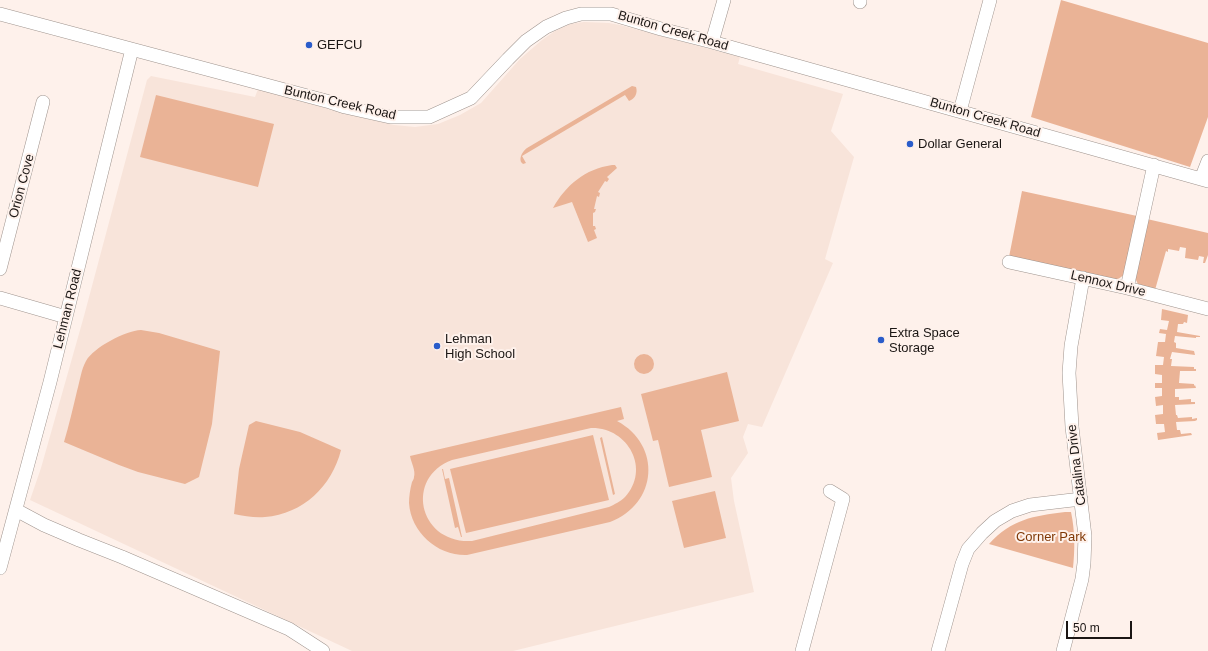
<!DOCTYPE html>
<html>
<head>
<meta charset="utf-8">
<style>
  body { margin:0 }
  #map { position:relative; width:1208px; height:651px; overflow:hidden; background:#fef1eb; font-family:Helvetica,sans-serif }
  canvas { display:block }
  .scale { position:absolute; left:1066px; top:621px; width:66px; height:18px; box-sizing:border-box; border:2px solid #1b1614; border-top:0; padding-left:5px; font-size:12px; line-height:14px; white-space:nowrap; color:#1b1614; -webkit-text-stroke:3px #fef1eb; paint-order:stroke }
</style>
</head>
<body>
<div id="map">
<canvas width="1208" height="651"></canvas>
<div class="scale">50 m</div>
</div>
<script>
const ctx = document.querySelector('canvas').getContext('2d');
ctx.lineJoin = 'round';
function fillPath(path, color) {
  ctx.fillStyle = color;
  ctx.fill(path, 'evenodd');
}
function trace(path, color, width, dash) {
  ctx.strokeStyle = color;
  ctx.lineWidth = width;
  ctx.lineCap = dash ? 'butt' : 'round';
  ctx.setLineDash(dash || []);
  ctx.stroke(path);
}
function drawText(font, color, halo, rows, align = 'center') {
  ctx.font = font + ' Helvetica,sans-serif';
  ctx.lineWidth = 4;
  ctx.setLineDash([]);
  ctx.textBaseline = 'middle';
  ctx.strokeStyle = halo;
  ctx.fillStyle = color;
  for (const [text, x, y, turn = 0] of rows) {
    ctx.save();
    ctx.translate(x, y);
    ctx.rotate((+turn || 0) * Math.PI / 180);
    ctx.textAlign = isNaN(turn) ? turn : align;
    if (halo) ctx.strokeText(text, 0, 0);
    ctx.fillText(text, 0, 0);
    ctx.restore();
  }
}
fillPath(new Path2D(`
  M 584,22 L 609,23 L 620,25 L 740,57 L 738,64 L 843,94 L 831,131 L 854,157 L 825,259 L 833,263 L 762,427 L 748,424 L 743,437 L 748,453 L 731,478 L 734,501 L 754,592 L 513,651 L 352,651 L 30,500 L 41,468 L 84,316 L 147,80 L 151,76 L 255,97 L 258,89 L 347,114 L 394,125 L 415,127 L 438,124 L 460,115 L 481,103 L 520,59 L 542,40 L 555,31 L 570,24 Z`), '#f8e4da');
fillPath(new Path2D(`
  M 1061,0 L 1208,43 L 1208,117 L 1190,167 L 1031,117 Z
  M 632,86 L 636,87 C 638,93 635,99 629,101 L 625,95 L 522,156 L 526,163 L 523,164 L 521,162 C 519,157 523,151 527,148 Z
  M 156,95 L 274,124 L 258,187 L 140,157 Z
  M 612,165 L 615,165 L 617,168 L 607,177 L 609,179 L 607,182 L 605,181 L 598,192 L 600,193 L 599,197 L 597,196 L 594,209 L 596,209 L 595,212 L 593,213 L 593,226 L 595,226 L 596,229 L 594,230 L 597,238 L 588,242 L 572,202 L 553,208 C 566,185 585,169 612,165 Z
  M 1022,191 L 1137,216 L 1125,274 L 1117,280 L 1009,257 Z
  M 1147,219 L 1208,233 L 1208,255 L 1205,263 L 1203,263 L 1204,257 L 1199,256 L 1198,260 L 1185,258 L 1186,248 L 1180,247 L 1179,251 L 1168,249 L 1168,252 L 1166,251 L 1155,290 L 1138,284 L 1135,278 Z
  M 1162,309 L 1188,315 L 1187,323 L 1184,322 L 1183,324 L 1178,324 L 1177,332 L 1200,336 L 1200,337 L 1196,337 L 1196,338 L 1175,336 L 1174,342 L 1176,343 L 1176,348 L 1194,351 L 1195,355 L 1172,352 L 1170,359 L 1172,359 L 1171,366 L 1194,367 L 1194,369 L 1196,369 L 1196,371 L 1180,371 L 1179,383 L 1194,384 L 1194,386 L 1195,385 L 1196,388 L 1175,389 L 1175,397 L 1179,397 L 1179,400 L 1191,399 L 1191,402 L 1195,402 L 1195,404 L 1175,405 L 1176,415 L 1177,415 L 1178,418 L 1192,417 L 1192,419 L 1197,418 L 1197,420 L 1195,421 L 1176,422 L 1177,430 L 1180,430 L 1181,434 L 1191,433 L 1192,435 L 1158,440 L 1157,433 L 1165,432 L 1164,424 L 1156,424 L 1155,415 L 1163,414 L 1163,405 L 1156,406 L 1155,397 L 1162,396 L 1162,388 L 1155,388 L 1155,383 L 1162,383 L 1162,375 L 1155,374 L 1155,365 L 1163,365 L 1164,357 L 1156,356 L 1158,342 L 1165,342 L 1166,334 L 1159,333 L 1160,329 L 1167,330 L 1169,321 L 1161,320 Z
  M 141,330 L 159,333 L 220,351 L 212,424 L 199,477 L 185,484 L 138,472 L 119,465 L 64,442 C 69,425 73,408 77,391 C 80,381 81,370 86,361 C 94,347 125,331 141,330 Z
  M634 364a10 10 0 1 1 20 0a10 10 0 1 1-20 0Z
  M 727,372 L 739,421 L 701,430 L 712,477 L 669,487 L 658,440 L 653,441 L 641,394 Z
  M 621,407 L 624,419 L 617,421 C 662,445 658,504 610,522 L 467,555 C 438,556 411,533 409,503 C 409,497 410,489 412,482 C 413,480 414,479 414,477 C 416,471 411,462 410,456 ZM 591,428 C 628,427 651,469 625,497 C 620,502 615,504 609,507 L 472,541 C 419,544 404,478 452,460 Z
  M 256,421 L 300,432 L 341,450 C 332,486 303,514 265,517 C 255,518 244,516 234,514 L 239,469 L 249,425 Z
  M 593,435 L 609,500 L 466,533 L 450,469 Z
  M 602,437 L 615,494 L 613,495 L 600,438 Z
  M 442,469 L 443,469 L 445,479 L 449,478 L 462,537 L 461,537 L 458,527 L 455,528 Z
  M 715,491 L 726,538 L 684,548 L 672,501 Z
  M 1065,512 L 1071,512 C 1075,531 1075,549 1073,568 L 989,544 C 1012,519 1033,516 1065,512 Z`), '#eab396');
const minor = new Path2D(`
  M 860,2 L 860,0
  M 0,14 L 330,102 L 345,107 L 390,117 L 429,117 L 471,98 L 508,59 L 526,41 L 546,27 L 566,18 L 581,14 L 611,14 L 661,29 L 712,42 L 1208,181
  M 712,42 L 724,0
  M 960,111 L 990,0
  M 1201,179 L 1208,161
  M 1009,262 L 1127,288 L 1208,309
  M 0,269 L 43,102
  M 1127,288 L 1154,165
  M 0,298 L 66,317
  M 16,510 L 44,525 L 79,540 L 122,557 L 289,629 L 323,651
  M 0,568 L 50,382 L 132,49
  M 802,651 L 843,499 L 830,491
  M 938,651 L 962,564 L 968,549 L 982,533 L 995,521 L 1012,511 L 1030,505 L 1081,499
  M 1063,651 L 1082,579 L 1084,563 L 1085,536 L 1072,427 L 1069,373 L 1071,346 L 1083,278`);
trace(minor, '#9f948e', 14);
trace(minor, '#fff', 13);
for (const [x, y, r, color] of [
  [309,45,4,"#2a5cca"],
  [910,144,4,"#2a5cca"],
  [881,340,4,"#2a5cca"],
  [437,346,4,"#2a5cca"]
]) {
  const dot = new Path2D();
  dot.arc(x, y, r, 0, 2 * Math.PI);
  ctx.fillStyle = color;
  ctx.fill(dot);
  trace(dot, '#fef1eb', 1.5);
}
drawText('13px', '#1b1614', '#fef1eb', [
  ["Bunton Creek Road",673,31,16],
  ["Bunton Creek Road",340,103,13],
  ["Bunton Creek Road",985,118,16],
  ["Orion Cove",22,186,-75],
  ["Lennox Drive",1108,284,13],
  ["Lehman Road",68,309,-76],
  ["Catalina Drive",1077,465,-97]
]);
drawText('13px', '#1b1614', '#fef1eb', [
  ["GEFCU",317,45],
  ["Dollar General",918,144],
  ["Extra Space",889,333],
  ["Storage",889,348],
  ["Lehman",445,339],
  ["High School",445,354]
], 'left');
drawText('13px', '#803907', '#fef1eb', [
  ["Corner Park",1051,537]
]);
</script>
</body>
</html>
